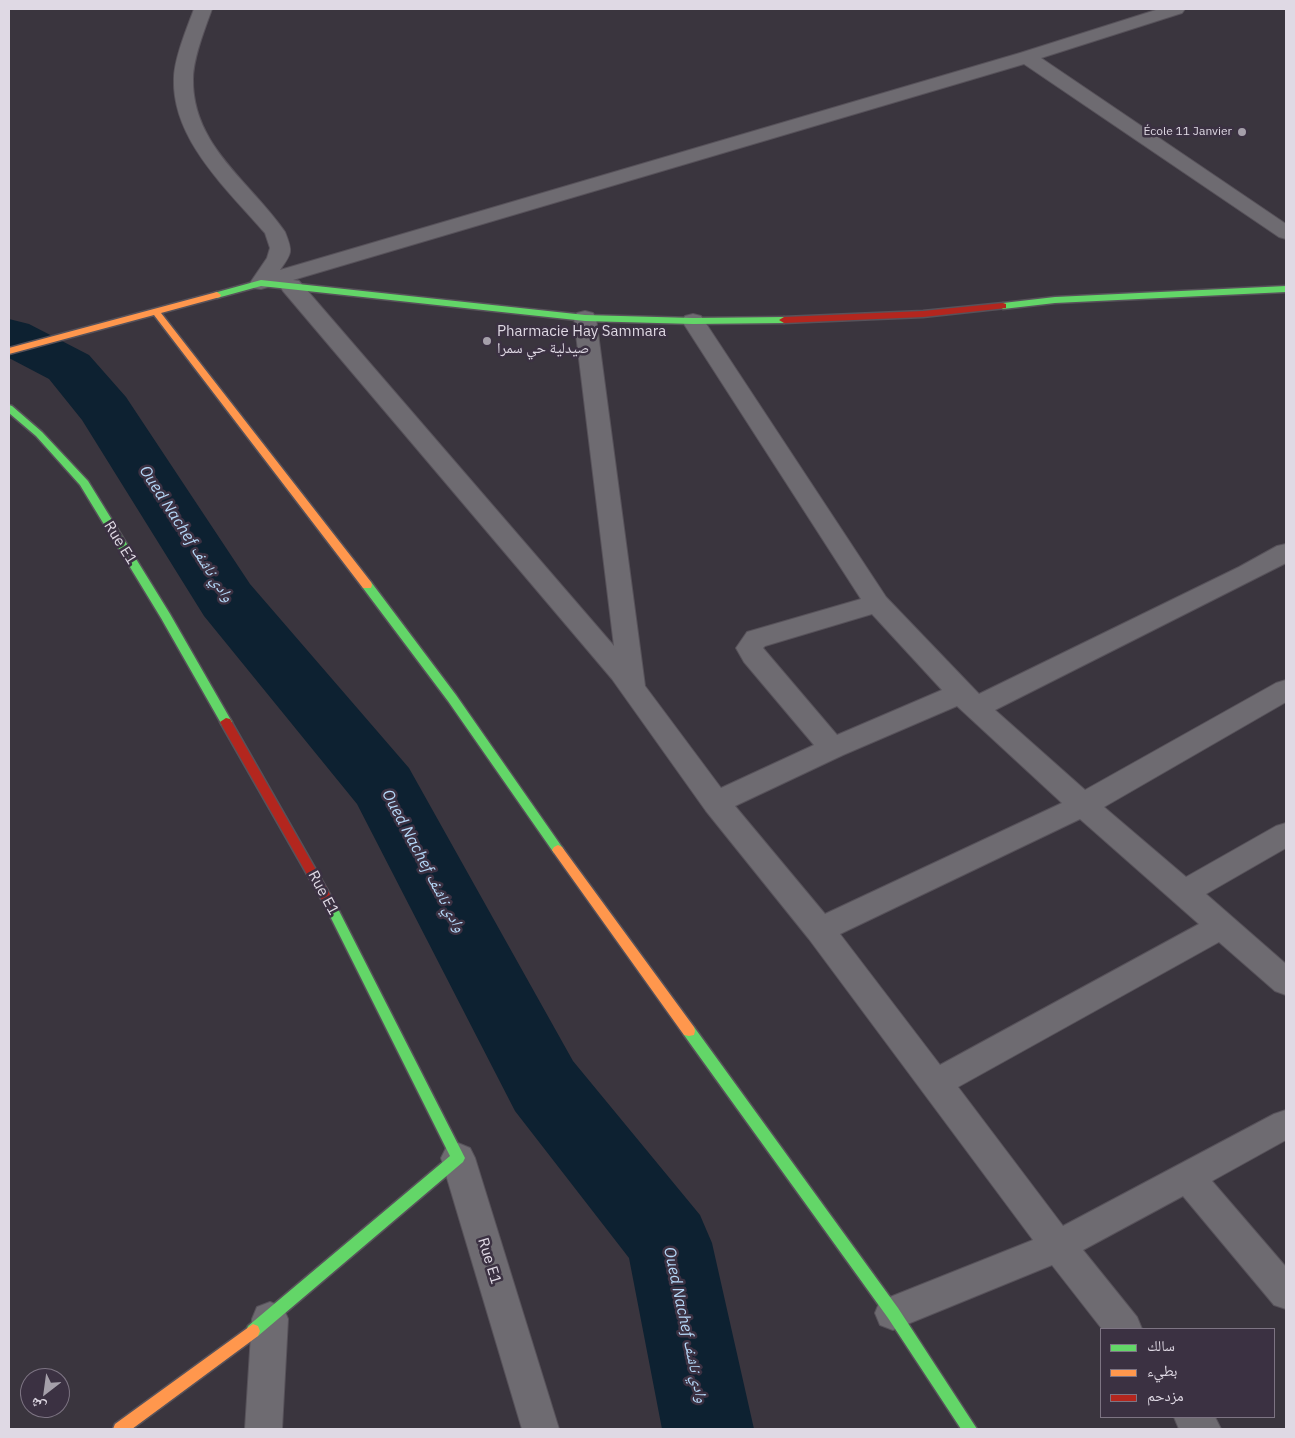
<!DOCTYPE html>
<html>
<head>
<meta charset="utf-8">
<style>
  body { margin:0 }
  #map { position:relative; width:1295px; height:1438px; overflow:hidden; background:#3a353e; font-family:"IBM Plex Sans","Noto Naskh Arabic",sans-serif }
  canvas { display:block }
  .frame { position:absolute; inset:0; border:10px solid #dfd9e4; pointer-events:none }
  .legend { position:absolute; left:1100px; top:1328px; width:175px; height:90px; box-sizing:border-box; background:#3b3142; border:1px solid #7d7483; margin:0; padding:6px 9px; list-style:none; font-size:15px; color:#dfd9e4 }
  .legend li { display:flex; align-items:center; gap:10px; height:25px }
  .legend b { width:25px; border:1px solid #7d7483 }
  .north { position:absolute; left:20px; top:1368px; width:50px; height:50px; box-sizing:border-box; background:#3b3142; border:1px solid #7d7483; border-radius:50%; rotate:210deg; font-size:14px; font-weight:700; line-height:20px; text-align:center; color:#dfd9e4 }
  .north::after { content:''; display:block; margin:auto; width:18px; height:22px; background:#a5a0aa; clip-path:polygon(50% 0,100% 100%,50% 72%,0 100%) }
</style>
</head>
<body>
<div id="map">
<canvas width="1295" height="1438"></canvas>
<div class="frame"></div>
<ul class="legend">
<li><b style="height:6px;background:#63d668"></b>سالك</li>
<li><b style="height:6px;background:#ff974d"></b>بطيء</li>
<li><b style="height:6px;background:#b3261e"></b>مزدحم</li>
</ul>
<div class="north">ش</div>
</div>
<script>
const ctx = document.querySelector('canvas').getContext('2d');
ctx.lineJoin = 'round';
function fillPath(path, color) {
  ctx.fillStyle = color;
  ctx.fill(path, 'evenodd');
}
function trace(path, color, width, dash) {
  ctx.strokeStyle = color;
  ctx.lineWidth = width;
  ctx.lineCap = dash ? 'butt' : 'round';
  ctx.setLineDash(dash || []);
  ctx.stroke(path);
}
function drawText(font, color, halo, rows, align = 'center') {
  ctx.font = font + ' "IBM Plex Sans","Noto Naskh Arabic",sans-serif';
  ctx.lineWidth = 5;
  ctx.setLineDash([]);
  ctx.textBaseline = 'middle';
  ctx.strokeStyle = halo;
  ctx.fillStyle = color;
  for (const [text, x, y, turn = 0] of rows) {
    ctx.save();
    ctx.translate(x, y);
    ctx.rotate((+turn || 0) * Math.PI / 180);
    ctx.textAlign = isNaN(turn) ? turn : align;
    if (halo) ctx.strokeText(text, 0, 0);
    ctx.fillText(text, 0, 0);
    ctx.restore();
  }
}
fillPath(new Path2D(`
  M 9,319 L 29,324 L 89,355 L 126,397 L 250,584 L 409,768 L 573,1061 L 700,1215 L 712,1243 L 754,1429 L 662,1429 L 629,1258 L 515,1111 L 357,804 L 204,616 L 82,420 L 49,379 L 9,358 Z`), '#0d2131');
const street = new Path2D(`
  M 194,9 L 212,9 C 205,28 193,59 193,79 C 192,146 251,182 285,232 C 293,252 292,253 280,270 L 1020,53 L 1159,9 L 1185,9 L 1182,13 L 1041,58 L 1286,224 L 1286,239 L 1279,237 L 1024,64 L 293,280 L 299,281 L 614,646 L 574,318 L 577,313 L 585,311 L 593,313 L 596,318 L 645,686 L 721,788 L 814,745 L 744,662 L 736,648 L 747,632 L 861,599 L 682,321 L 685,316 L 693,314 L 701,316 L 886,597 L 979,694 L 1239,567 L 1277,546 L 1286,544 L 1286,563 L 995,710 L 1085,790 L 1276,683 L 1286,680 L 1286,702 L 1104,807 L 1186,877 L 1276,826 L 1286,823 L 1286,848 L 1206,894 L 1286,964 L 1286,995 L 1275,991 L 1219,942 L 958,1087 L 1063,1226 L 1274,1114 L 1286,1110 L 1286,1140 L 1212,1181 L 1286,1267 L 1286,1309 L 1274,1305 L 1183,1196 L 1083,1250 L 1137,1317 L 1142,1329 L 1102,1329 L 1052,1265 L 893,1330 L 880,1325 L 875,1313 L 880,1301 L 1033,1240 L 809,939 L 706,811 L 612,679 L 283,291 L 280,286 L 282,283 L 261,289 L 253,288 L 250,283 L 267,258 L 270,248 L 265,233 C 228,190 172,140 174,79 C 174,59 187,28 194,9 ZM 872,614 L 942,690 L 837,735 L 763,648 L 765,646 ZM 957,706 L 1062,803 L 825,914 L 735,806 L 843,755 ZM 1080,819 L 1199,924 L 940,1065 L 840,934 Z
  M 458,1143 L 470,1148 L 475,1158 L 559,1429 L 522,1429 L 441,1158 L 446,1148 Z
  M 270,1302 L 283,1307 L 288,1319 L 282,1429 L 245,1429 L 252,1319 L 257,1307 Z
  M 1174,1417 L 1215,1417 L 1221,1429 L 1179,1429 Z`);
const fast = new Path2D(`
  M 261,280 L 585,315 L 693,318 L 784,317 L 789,320 L 784,323 L 693,324 L 585,321 L 261,286 L 217,298 L 213,295 L 214,293 Z
  M 1286,286 L 1286,292 L 1055,303 L 1003,309 L 999,306 L 1003,303 L 1055,297 Z
  M 9,405 L 12,406 L 42,432 L 88,481 L 170,614 L 232,722 L 230,725 L 222,725 L 161,618 L 80,485 L 36,436 L 9,413 Z
  M 367,581 L 371,582 L 456,695 L 562,847 L 564,850 L 562,853 L 554,853 L 448,701 L 363,588 L 362,585 Z
  M 332,903 L 336,905 L 465,1158 L 463,1162 L 258,1336 L 253,1338 L 248,1336 L 246,1331 L 248,1326 L 450,1156 L 326,908 L 328,905 Z
  M 689,1026 L 694,1027 L 898,1308 L 977,1429 L 961,1429 L 888,1318 L 684,1035 L 683,1031 L 684,1027 Z`);
const slow = new Path2D(`
  M 217,292 L 221,295 L 220,297 L 161,313 L 371,582 L 372,585 L 371,588 L 363,588 L 154,315 L 9,354 L 9,348 Z
  M 558,845 L 562,847 L 694,1027 L 695,1031 L 694,1035 L 689,1036 L 684,1035 L 554,853 L 552,850 L 554,847 Z
  M 253,1324 L 258,1326 L 260,1331 L 258,1336 L 132,1429 L 113,1429 L 115,1424 Z`);
const jam = new Path2D(`
  M 1003,303 L 1006,304 L 1006,308 L 923,317 L 784,323 L 779,320 L 784,317 L 923,311 Z
  M 226,718 L 230,719 L 336,905 L 338,908 L 336,911 L 332,913 L 328,911 L 220,722 Z`);
trace(street, '#57525a', 2);
trace(fast, '#57525a', 3);
trace(slow, '#57525a', 3);
trace(jam, '#57525a', 3);
fillPath(street, '#6e6b71');
fillPath(fast, '#63d668');
fillPath(slow, '#ff974d');
fillPath(jam, '#b3261e');
for (const [x, y, r, color] of [
  [1242,132,5,"#a5a0aa"],
  [487,341,5,"#a5a0aa"]
]) {
  const dot = new Path2D();
  dot.arc(x, y, r, 0, 2 * Math.PI);
  ctx.fillStyle = color;
  ctx.fill(dot);
  trace(dot, '#3b3142', 2);
}
drawText('12px', '#dfd9e4', '#3b3142', [
  ["École 11 Janvier",1232,132]
], 'right');
drawText('15px', '#dfd9e4', '#3b3142', [
  ["Pharmacie Hay Sammara",497,332],
  ["صيدلية حي سمرا",497,349]
], 'left');
drawText('15px', '#dfd9e4', '#3b3142', [
  ["Rue E1",120,543,58],
  ["Rue E1",323,893,62],
  ["Rue E1",489,1261,73]
]);
drawText('italic 16px', '#b4d7f7', '#3b3142', [
  ["Oued Nachef وادي ناشف",186,534,57],
  ["Oued Nachef وادي ناشف",423,861,62],
  ["Oued Nachef وادي ناشف",685,1325,78]
]);
</script>
</body>
</html>
